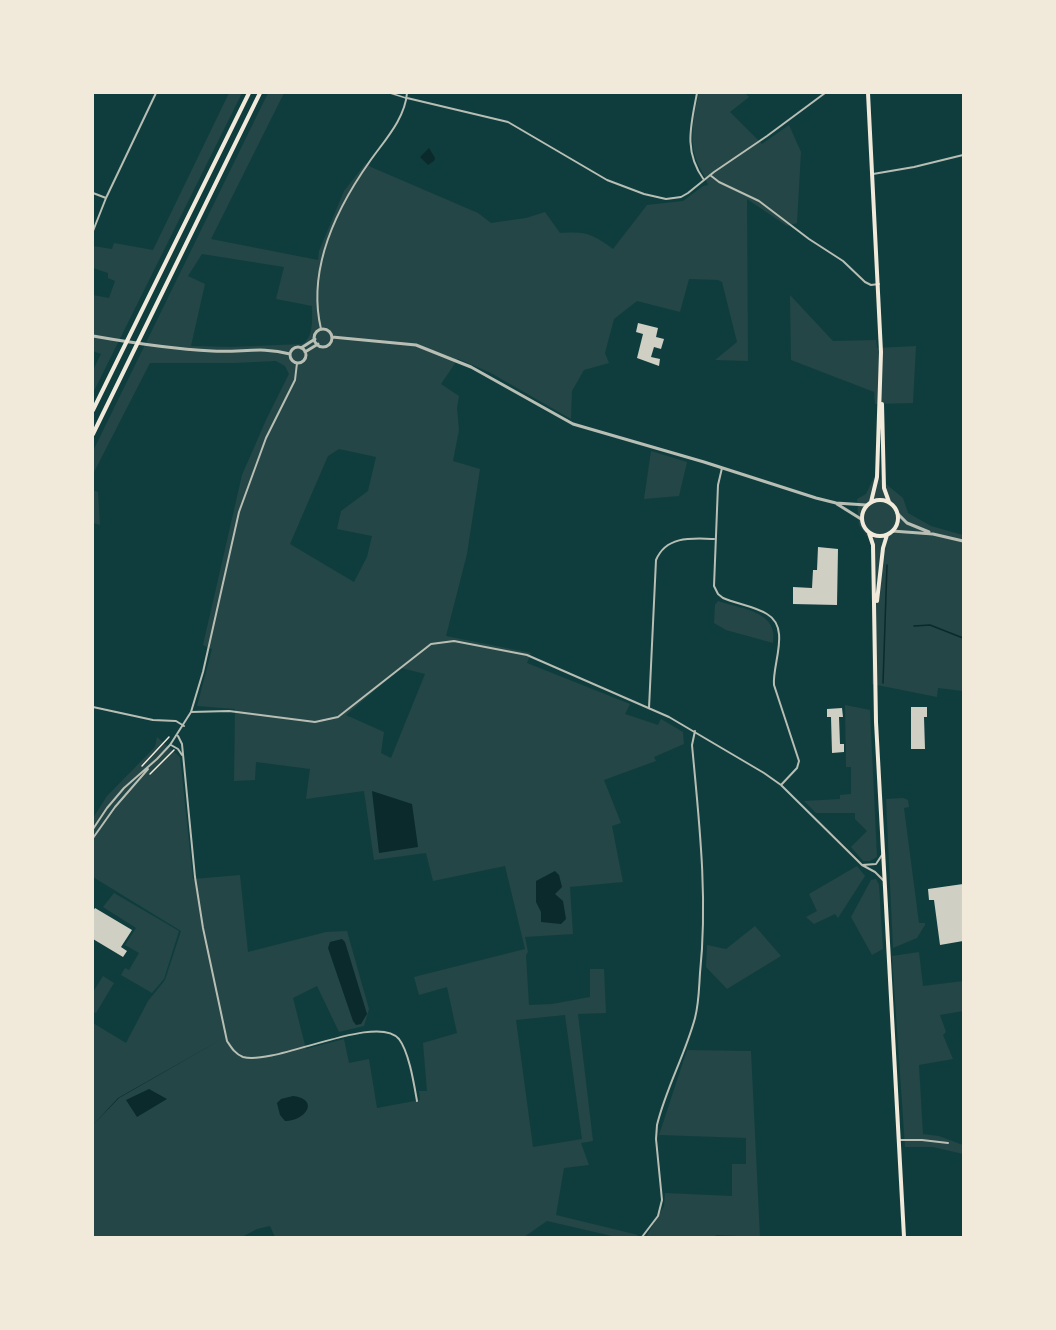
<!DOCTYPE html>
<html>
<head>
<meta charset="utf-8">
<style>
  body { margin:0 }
  #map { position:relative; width:1056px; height:1330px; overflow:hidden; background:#0f3d3e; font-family:Figtree,sans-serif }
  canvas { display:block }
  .frame { position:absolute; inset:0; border:94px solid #f1e9da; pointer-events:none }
</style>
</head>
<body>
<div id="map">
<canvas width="1056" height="1330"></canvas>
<div class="frame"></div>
</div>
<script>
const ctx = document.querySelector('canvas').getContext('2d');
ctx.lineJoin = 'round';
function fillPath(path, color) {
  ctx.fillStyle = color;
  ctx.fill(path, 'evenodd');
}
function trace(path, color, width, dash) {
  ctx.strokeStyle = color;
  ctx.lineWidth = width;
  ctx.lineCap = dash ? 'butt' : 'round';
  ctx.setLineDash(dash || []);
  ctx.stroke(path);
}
fillPath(new Path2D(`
  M 229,93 L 242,93 L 93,393 L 93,370 L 101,354 L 93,351 L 93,295 L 109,298 L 115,281 L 108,278 L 108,273 L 93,268 L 93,246 L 112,249 L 114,243 L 153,250 Z
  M 268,93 L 284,93 L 211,239 L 318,260 L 319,251 L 344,191 L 366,163 L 371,167 L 478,213 L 491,223 L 526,218 L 545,212 L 560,233 C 586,231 593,234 613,249 L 647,205 L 683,201 L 703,186 L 708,185 C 705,175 699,168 696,159 C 689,138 694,113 699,93 L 745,93 L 749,97 L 730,112 L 762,144 L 789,125 L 801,152 L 797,223 L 787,226 L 747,199 L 748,361 L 715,360 L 737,342 L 722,282 L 718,280 L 689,279 L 680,312 L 637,301 L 614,319 L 605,353 L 609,363 L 584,370 L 572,391 L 571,419 L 489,372 L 458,359 L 441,384 L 459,396 L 457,408 L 459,430 L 453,461 L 480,469 L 467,554 L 446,636 L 531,653 L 527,663 L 630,704 L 625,714 L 658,725 L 661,719 L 683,732 L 684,744 L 654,757 L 656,761 L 604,780 L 621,823 L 612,826 L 623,882 L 570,887 L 573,934 L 525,937 L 528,952 L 526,955 L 529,1005 L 552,1004 L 590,997 L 590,969 L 604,969 L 606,1013 L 578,1014 L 593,1141 L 581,1143 L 589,1165 L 564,1168 L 556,1215 L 638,1235 L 636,1237 L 616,1237 L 547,1221 L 524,1237 L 275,1237 L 270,1226 L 257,1229 L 242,1237 L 93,1237 L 93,1023 L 126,1043 L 148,1001 L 165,980 L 181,931 L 93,877 L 93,818 L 107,796 L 155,747 L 157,737 L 180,757 L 193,879 L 240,875 L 248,952 L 326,932 L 347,931 L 369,1009 L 364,1026 L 339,1032 L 317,986 L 293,998 L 306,1049 L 344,1039 L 349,1063 L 369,1059 L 377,1108 L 420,1100 L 419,1091 L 427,1091 L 423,1043 L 457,1033 L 447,987 L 419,995 L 414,977 L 525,949 L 505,866 L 433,881 L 426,853 L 374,860 L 364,791 L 306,799 L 310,769 L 256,762 L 255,780 L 234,781 L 235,709 L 197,706 L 212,649 L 203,645 L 242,475 L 266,420 L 289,374 L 285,366 L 276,361 L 234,363 L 150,363 L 93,474 L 93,451 ZM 202,254 L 284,267 L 276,299 L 312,306 C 312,318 314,336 303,344 L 231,347 L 191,346 L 205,284 L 188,276 ZM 339,449 L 376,457 L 368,491 L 341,511 L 337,529 L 372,536 L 367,557 L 354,582 L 290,544 L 328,456 ZM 401,668 L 425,674 L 391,758 L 381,753 L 384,732 L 346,715 ZM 565,1015 L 582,1139 L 533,1147 L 516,1020 Z
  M 790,295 L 833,341 L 876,340 L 877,348 L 916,346 L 913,403 L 875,404 L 874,392 L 791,360 Z
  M 651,451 L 687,462 L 679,496 L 644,499 Z
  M 875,475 L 903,498 L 908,513 L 931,526 L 963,535 L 963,691 L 938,688 L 937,697 L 872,684 L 872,543 L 859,525 L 857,499 L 866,494 Z
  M 93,490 L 98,492 L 100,525 L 93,523 Z
  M 718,601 C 741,609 779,611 773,643 L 726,630 L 714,623 L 715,605 Z
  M 845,705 L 870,710 L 877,857 L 870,861 L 863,861 L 851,847 L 867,831 L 855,819 L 855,813 L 816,813 L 804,801 L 840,799 L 840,795 L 851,794 L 851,767 L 846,767 Z
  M 903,798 L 908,800 L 909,807 L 904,808 L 919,923 L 925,923 L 925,925 L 917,938 L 893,948 L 886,799 Z
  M 857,866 L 865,876 L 838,918 L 835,914 L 814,924 L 806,917 L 817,911 L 809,894 Z
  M 876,879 L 879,885 L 883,949 L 872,955 L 851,917 L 871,880 Z
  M 114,893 L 179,931 L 164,979 L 152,993 L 121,975 L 125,968 L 129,970 L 139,953 L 125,945 L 136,928 L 103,907 Z
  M 755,926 L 781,956 L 727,989 L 706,967 L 707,945 L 726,949 Z
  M 919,952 L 923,986 L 963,981 L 963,1011 L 940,1015 L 946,1032 L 943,1035 L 953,1059 L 919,1065 L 923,1134 L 939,1136 L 963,1145 L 963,1154 L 933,1147 L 905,1147 L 892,956 Z
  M 103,976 L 114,983 L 96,1013 L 93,1012 L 93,992 Z
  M 687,1050 L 751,1051 L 760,1237 L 716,1235 L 715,1237 L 646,1237 L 664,1206 L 665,1193 L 732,1196 L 732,1164 L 746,1164 L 746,1138 L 659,1135 Z`), '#244646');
fillPath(new Path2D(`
  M 429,148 L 435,158 L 434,161 L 428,165 L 420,157 Z
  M 372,791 L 412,804 L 418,847 L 379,853 Z
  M 555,871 L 559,875 L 562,887 L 555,894 L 563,901 L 566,919 L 561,924 L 541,922 L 541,912 L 536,902 L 536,881 Z
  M 342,939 L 345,942 L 367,1014 L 361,1024 L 356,1025 L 353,1021 L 328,948 L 330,942 Z
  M 222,1039 L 119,1098 L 93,1125 L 118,1098 Z
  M 149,1089 L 167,1099 L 137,1117 L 126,1100 Z
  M 293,1096 C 320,1099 306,1121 285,1121 L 280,1115 L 277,1103 L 281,1099 Z`), '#0a2a2b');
trace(new Path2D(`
  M 914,626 L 930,625 L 963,638
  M 883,683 L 887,565`), '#0a2a2b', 1.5);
fillPath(new Path2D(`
  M 638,323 L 658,328 L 656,337 L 664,339 L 661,349 L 654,347 L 651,357 L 660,359 L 659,366 L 637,358 L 643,334 L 636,332 Z
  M 818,547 L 838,549 L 837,605 L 793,604 L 793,587 L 812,588 L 813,570 L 817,570 Z
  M 911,707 L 927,707 L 927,717 L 924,717 L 925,749 L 911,749 Z
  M 842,708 L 843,717 L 839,717 L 840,744 L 844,744 L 844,752 L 832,753 L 831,717 L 827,717 L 827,709 Z
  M 963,884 L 963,941 L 940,945 L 934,900 L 929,900 L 928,889 Z
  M 95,908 L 132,930 L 121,947 L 127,951 L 123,957 L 93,939 L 93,911 Z`), '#cfcfc3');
trace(new Path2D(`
  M 142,766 L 169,737
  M 150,774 L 174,750`), '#f1e9da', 1.5);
trace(new Path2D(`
  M 390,93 L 406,98`), '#b8beb3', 1.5);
trace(new Path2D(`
  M 697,93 C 691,125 683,151 704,180
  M 407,98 L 508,122 L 607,180 L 644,194 L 666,199 L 681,197 L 688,193 L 714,172 L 767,136 L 825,93
  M 873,174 L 914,167 L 963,155
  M 710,175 L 719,182 L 759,201 L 809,239 L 843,261 L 865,282 L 871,285 L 879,284
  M 93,193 L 106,198
  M 93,231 L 106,198 L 156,93
  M 321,329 C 307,270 336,209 370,161 C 384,141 405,119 407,93
  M 722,468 L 718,485 L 714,586 L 718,594 L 723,598 C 737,604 754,606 767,614 C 791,628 772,664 774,685 L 799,761 L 797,768 L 781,785
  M 93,707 L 153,720 L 176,721 L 184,726
  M 649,708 L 656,560 C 666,536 691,538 714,539
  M 191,712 L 229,711 L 315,722 L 338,717 L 431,644 L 454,641 L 527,655 L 669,717 L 764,773 L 781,785 L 862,865
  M 178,736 L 182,744 L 195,877 L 203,928 L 227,1041 C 231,1047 235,1054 243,1057 C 275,1066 377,1012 399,1039 C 409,1052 414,1084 417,1101
  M 171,745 L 178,749 L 182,755
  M 93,829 L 107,808 L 124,788 L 157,759 L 170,745 L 191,712 L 203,672 L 239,512 L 266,438 L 295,380 L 297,363
  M 93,838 L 115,807 L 148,769
  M 882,855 L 876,864 L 862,865 L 875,872 L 883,880
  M 900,1140 L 922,1140 L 948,1143
  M 642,1237 L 658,1216 L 662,1200 L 656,1139 L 657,1125 C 666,1088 685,1055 695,1018 C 699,1003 699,987 700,973 C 708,897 699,820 692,745 L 695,731`), '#b8beb3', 2);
trace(new Path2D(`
  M314 338a9 9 0 1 1 18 0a9 9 0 1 1-18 0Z
  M 93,336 C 133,343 172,349 212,351 C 241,353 261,346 290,354
  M 332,337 L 416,345 L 471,367 L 573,424 L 704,462 L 816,498 L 836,503 L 866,505
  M290 355a8 8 0 1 1 16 0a8 8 0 1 1-16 0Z
  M 301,348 L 315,339
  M 305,352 L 318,344
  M 837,504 L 861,519
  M 897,513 L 907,523 L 929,532
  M 892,531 L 933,534 L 963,541`), '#b8beb3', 3);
trace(new Path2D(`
  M 868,93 L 881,352 L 877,477 L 871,502
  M 882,404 L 884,488 L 889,502
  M862 518a18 18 0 1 1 36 0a18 18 0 1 1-36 0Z
  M 869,533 L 873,545 L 876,722 L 904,1237
  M 877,601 L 883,548 L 887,535`), '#f1e9da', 4);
trace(new Path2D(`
  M 93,410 L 249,93
  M 93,434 L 260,93`), '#f1e9da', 4);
</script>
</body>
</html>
